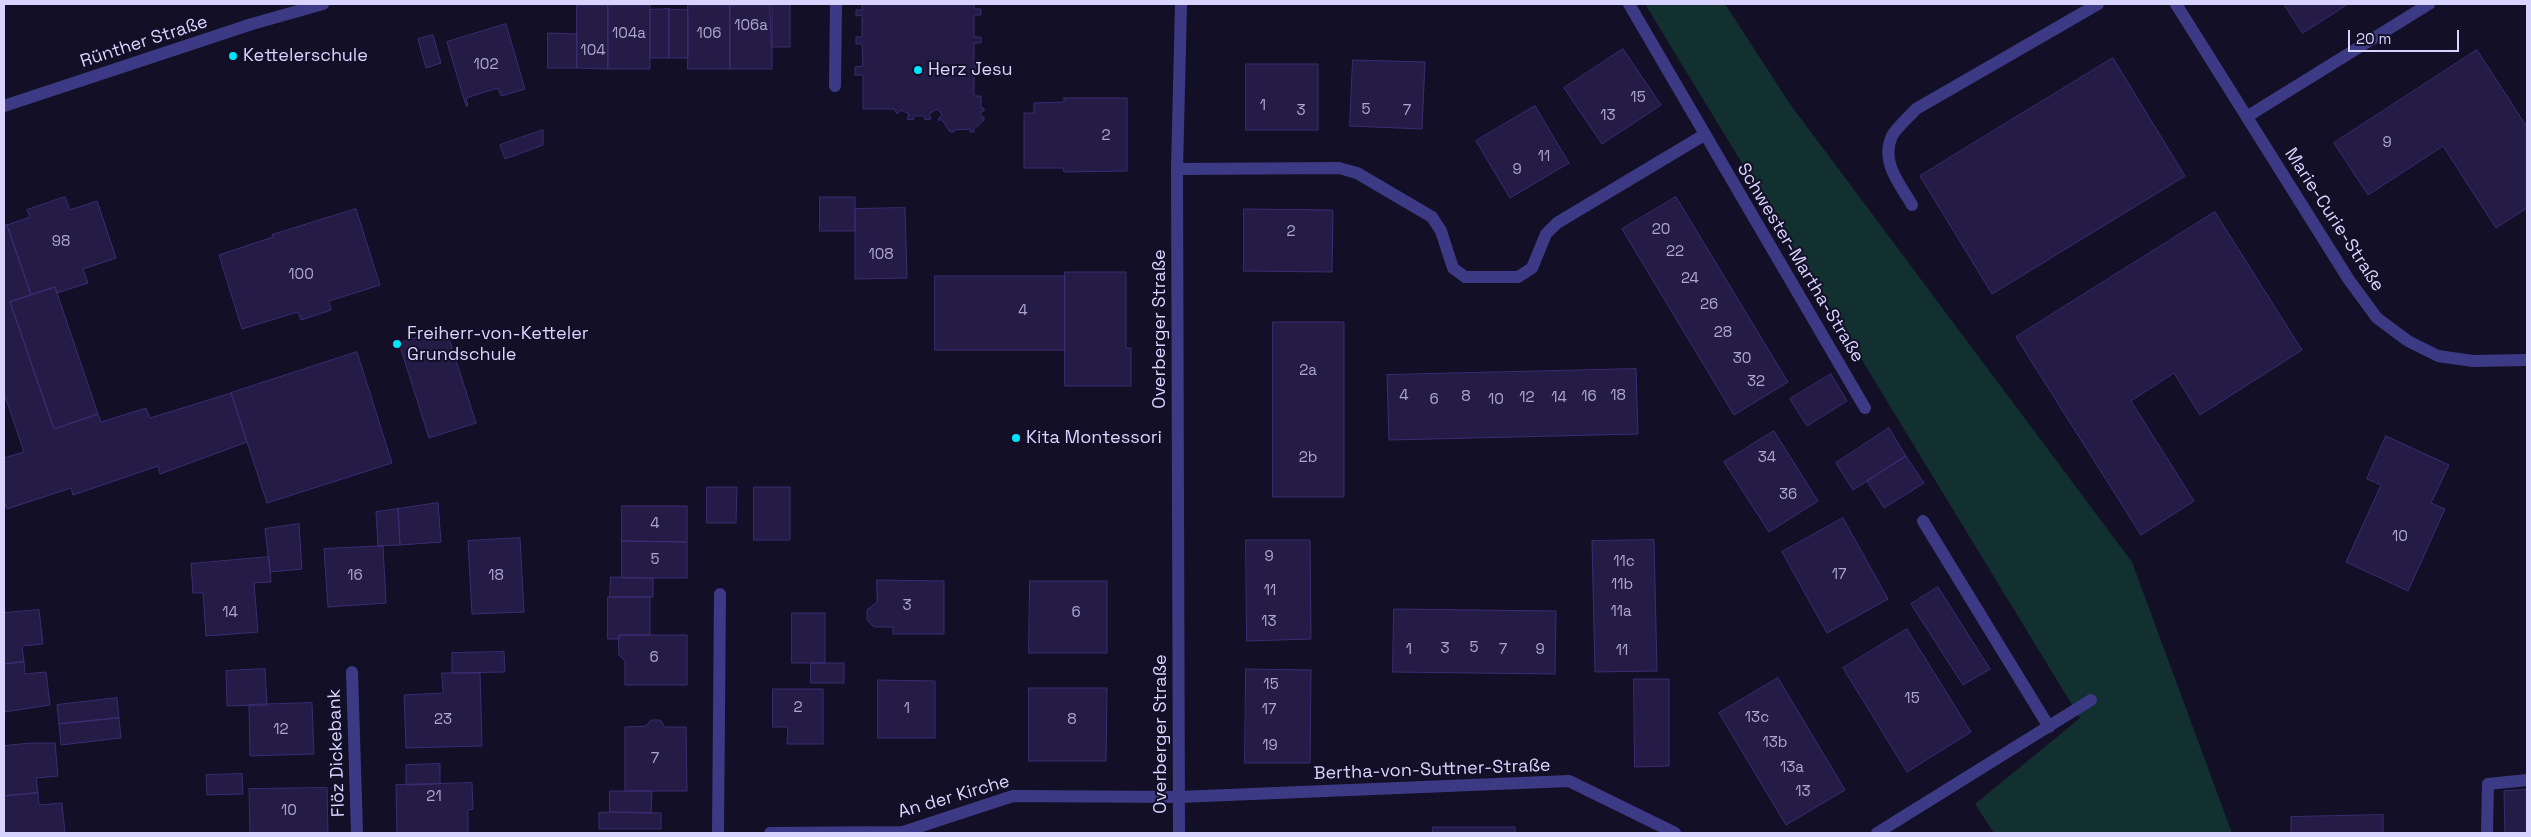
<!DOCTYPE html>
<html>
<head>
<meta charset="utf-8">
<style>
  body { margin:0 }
  #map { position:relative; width:2531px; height:837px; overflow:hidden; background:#130f26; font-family:"Space Grotesk",sans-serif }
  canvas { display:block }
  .frame { position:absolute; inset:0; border:5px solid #d9d4ff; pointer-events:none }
  .scale { position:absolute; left:2348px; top:30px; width:111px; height:22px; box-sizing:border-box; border:2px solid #d9d4ff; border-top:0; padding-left:6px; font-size:15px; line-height:18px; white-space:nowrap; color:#d9d4ff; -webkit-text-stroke:4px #130f26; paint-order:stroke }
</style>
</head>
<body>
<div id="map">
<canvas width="2531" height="837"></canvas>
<div class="frame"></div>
<div class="scale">20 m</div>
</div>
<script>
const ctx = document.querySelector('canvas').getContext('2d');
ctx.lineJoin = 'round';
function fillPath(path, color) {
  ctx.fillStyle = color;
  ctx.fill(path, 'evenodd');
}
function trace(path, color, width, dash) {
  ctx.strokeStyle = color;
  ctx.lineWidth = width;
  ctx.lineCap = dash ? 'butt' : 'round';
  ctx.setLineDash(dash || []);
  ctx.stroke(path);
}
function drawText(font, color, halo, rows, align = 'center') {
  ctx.font = font + ' "Space Grotesk",sans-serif';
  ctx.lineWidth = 4;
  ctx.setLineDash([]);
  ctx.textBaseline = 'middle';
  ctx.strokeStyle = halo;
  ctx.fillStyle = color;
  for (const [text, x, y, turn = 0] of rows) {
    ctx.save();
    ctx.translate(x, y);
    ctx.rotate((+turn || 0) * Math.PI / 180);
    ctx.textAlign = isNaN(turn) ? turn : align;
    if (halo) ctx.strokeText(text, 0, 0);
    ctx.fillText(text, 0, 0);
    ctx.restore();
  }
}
fillPath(new Path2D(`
  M 1645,4 L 1725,4 L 1790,104 L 2132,562 L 2232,833 L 1994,833 L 1975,804 L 2080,718 Z`), '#12302f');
const building = new Path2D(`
  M 770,4 L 790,4 L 790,47 L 772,47 Z
  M 862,4 L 974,4 L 974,9 L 981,9 L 981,15 L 974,15 L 974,37 L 981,37 L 981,43 L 974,43 L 974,66 L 981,66 L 981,74 L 974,74 L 974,96 L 981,96 L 981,108 L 984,108 L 984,111 L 981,111 L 981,117 L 984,117 L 984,120 L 974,129 L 974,132 L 970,132 L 970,129 L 954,130 L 954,132 L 950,132 L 942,120 L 938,120 L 942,114 L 937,109 L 929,114 L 931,119 L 925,120 L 924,116 L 914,116 L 913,120 L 907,119 L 909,114 L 901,110 L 897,114 L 894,109 L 863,109 L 863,75 L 855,75 L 855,67 L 863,66 L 862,44 L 856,44 L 856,37 L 862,37 L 862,15 L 856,16 L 856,10 L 862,10 Z
  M 2284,4 L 2348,4 L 2303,33 Z
  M 577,5 L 608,5 L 608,69 L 577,68 Z
  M 608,5 L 650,5 L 650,69 L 608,69 Z
  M 688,5 L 730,5 L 730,69 L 688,69 Z
  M 730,5 L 772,5 L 772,69 L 730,69 Z
  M 669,9 L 688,10 L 688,58 L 669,58 Z
  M 669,9 L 669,58 L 650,58 L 650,10 Z
  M 506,24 L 525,89 L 501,96 L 498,88 L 466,98 L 468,106 L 466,106 L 447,42 Z
  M 548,33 L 577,34 L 577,68 L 548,68 Z
  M 433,35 L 441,63 L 426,68 L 418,39 Z
  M 1623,49 L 1661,105 L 1602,144 L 1564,88 Z
  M 2477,50 L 2527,127 L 2527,208 L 2496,228 L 2443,146 L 2368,195 L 2334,143 Z
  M 2113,58 L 2185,176 L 1992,294 L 1920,176 Z
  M 1353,60 L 1425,62 L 1422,129 L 1350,126 Z
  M 1246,64 L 1318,64 L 1318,130 L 1246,130 Z
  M 1064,98 L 1127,98 L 1127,171 L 1064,172 L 1063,168 L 1024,168 L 1024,113 L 1034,113 L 1034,103 L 1064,102 Z
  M 1535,106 L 1569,163 L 1510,198 L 1476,141 Z
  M 543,130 L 543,145 L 505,159 L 500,145 Z
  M 65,197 L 70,210 L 97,201 L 116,258 L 83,269 L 88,283 L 57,293 L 55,287 L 31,295 L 7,225 L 30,217 L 27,210 Z
  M 820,197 L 855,197 L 855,231 L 820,231 Z
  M 1676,197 L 1788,382 L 1734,415 L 1622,229 Z
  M 905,208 L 907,278 L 855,279 L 855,209 Z
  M 356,209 L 380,285 L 329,301 L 331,310 L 301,320 L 298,312 L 242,329 L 219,255 L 273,237 L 272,235 Z
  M 1244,209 L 1333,210 L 1332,272 L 1244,271 Z
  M 2215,212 L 2302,350 L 2200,415 L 2174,373 L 2131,401 L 2194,501 L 2141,535 L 2016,337 Z
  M 7,225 L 31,295 L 10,302 L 54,429 L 98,414 L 101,422 L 146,408 L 150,418 L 231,393 L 247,442 L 160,474 L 158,466 L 73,495 L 71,488 L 7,509 L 4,501 L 4,458 L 24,452 L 4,393 L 4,226 Z
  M 1065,272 L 1126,272 L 1126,348 L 1131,348 L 1131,386 L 1065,386 Z
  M 935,276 L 1065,276 L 1065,350 L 935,350 Z
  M 55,287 L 98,414 L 54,429 L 10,302 Z
  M 1273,322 L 1344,322 L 1344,497 L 1273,497 Z
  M 446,329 L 476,423 L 429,438 L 399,343 Z
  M 357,352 L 392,463 L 267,503 L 231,393 Z
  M 1636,369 L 1638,434 L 1389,440 L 1387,375 Z
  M 1831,374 L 1847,401 L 1807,426 L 1790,399 Z
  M 1889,428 L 1906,456 L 1853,490 L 1836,463 Z
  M 1774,431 L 1818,501 L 1769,532 L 1724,462 Z
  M 2386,436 L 2449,465 L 2431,503 L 2445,509 L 2408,591 L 2346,562 L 2381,485 L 2367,479 Z
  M 1906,456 L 1924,483 L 1884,508 L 1867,481 Z
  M 707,487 L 737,487 L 736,523 L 707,523 Z
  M 754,487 L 790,487 L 790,540 L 754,540 Z
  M 438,503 L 441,542 L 400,545 L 398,509 Z
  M 622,506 L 687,506 L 687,542 L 622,541 Z
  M 398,509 L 400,545 L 378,546 L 376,512 Z
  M 1843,518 L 1888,599 L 1827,633 L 1782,552 Z
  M 299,524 L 302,569 L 270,572 L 265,529 Z
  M 520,538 L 524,612 L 472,614 L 468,541 Z
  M 1246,540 L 1310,540 L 1311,639 L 1247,641 Z
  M 1654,540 L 1657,671 L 1595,672 L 1592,541 Z
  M 622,541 L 687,542 L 687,578 L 622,578 Z
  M 378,546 L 383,546 L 386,603 L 328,607 L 324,549 Z
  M 269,557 L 271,582 L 254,583 L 258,632 L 206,636 L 203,593 L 193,593 L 191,564 Z
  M 611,577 L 653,578 L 653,597 L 610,597 Z
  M 877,580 L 944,581 L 944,634 L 893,634 L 893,627 L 874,627 L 867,620 L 867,610 L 877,602 Z
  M 1030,581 L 1107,581 L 1107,653 L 1029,653 Z
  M 1938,587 L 1990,669 L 1963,685 L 1911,604 Z
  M 608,597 L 650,597 L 650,635 L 619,635 L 619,639 L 608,639 Z
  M 1394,609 L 1556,611 L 1555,674 L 1393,672 Z
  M 39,610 L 43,644 L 22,646 L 24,662 L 4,664 L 4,613 Z
  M 792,613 L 825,613 L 825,663 L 792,663 Z
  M 1907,629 L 1971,732 L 1907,772 L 1843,668 Z
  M 619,635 L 687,635 L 687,685 L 625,685 L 625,661 L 619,655 Z
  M 504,652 L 505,672 L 452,673 L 452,653 Z
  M 24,662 L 25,674 L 46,672 L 50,705 L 4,712 L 4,664 Z
  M 811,663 L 844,663 L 844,683 L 811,683 Z
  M 265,669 L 267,705 L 227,706 L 226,671 Z
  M 1246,669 L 1311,670 L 1310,763 L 1245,763 Z
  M 442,673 L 480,673 L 482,746 L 406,748 L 404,695 L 443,693 Z
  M 1778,678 L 1845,790 L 1786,825 L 1719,713 Z
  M 1634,679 L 1669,679 L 1669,766 L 1635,767 Z
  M 878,680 L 935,681 L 935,738 L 878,738 Z
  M 1029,688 L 1107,688 L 1106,761 L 1029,761 Z
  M 773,689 L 823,689 L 823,744 L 787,744 L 788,727 L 773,727 Z
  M 117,698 L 119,718 L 59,724 L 57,705 Z
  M 312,703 L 314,754 L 250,756 L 249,705 Z
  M 119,718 L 121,738 L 61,745 L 59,724 Z
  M 651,720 L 660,720 L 665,727 L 686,727 L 687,791 L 625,791 L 625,727 L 646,726 Z
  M 32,743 L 55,743 L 58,776 L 36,778 L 38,793 L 4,796 L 4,746 Z
  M 440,764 L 440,784 L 406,785 L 406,765 Z
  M 242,774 L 243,794 L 207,795 L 206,775 Z
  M 472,783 L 473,809 L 468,810 L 468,833 L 397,833 L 396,785 Z
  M 327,788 L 328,833 L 250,833 L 249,789 Z
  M 2527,790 L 2527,833 L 2505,833 L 2504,791 Z
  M 610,791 L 652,791 L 651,813 L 610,812 Z
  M 38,793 L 39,805 L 62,803 L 65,833 L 4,833 L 4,796 Z
  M 610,812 L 661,813 L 661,829 L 599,829 L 599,813 Z
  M 2383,815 L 2383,833 L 2291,833 L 2291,817 Z
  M 1433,827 L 1515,827 L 1515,833 L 1433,833 Z`);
fillPath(building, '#241b47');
trace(building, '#3b2d73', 1);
trace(new Path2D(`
  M 835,86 L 836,4
  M 2248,116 L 2429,4
  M 1912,205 C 1900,184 1880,162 1892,136 C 1897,127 1909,117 1916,109 L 2098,4
  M 2487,833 L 2488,784 L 2527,780`), '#3d3a85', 12);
trace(new Path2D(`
  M 1629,4 L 1865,408
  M 2176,4 L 2349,280 L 2377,318 L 2408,341 L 2438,356 L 2473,361 L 2527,360
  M 4,106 L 252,24 L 323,4
  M 1177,169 L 1339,168 L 1357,173 L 1432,217 L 1441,231 L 1453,268 L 1465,277 L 1518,277 L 1532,268 L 1546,234 L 1557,223 L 1704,135
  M 1923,521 L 2049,727
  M 352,672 L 357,833
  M 718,833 L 720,594
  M 770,833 L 903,832 L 1013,796 L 1179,797 L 1569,781 L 1675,833
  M 1179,833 L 1177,169 L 1181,4
  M 1877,833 L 2091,700`), '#3d3a85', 12);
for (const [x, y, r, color] of [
  [233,56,5,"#00e5ff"],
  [918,70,5,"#00e5ff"],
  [397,344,5,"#00e5ff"],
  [1016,438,5,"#00e5ff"]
]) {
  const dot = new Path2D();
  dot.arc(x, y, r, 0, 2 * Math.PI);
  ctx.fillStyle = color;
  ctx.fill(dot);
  trace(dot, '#130f26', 2);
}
drawText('15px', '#aca6d1', null, [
  ["106a",751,26],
  ["104a",629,34],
  ["106",709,34],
  ["104",593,51],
  ["102",486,65],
  ["15",1638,98],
  ["1",1263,106],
  ["5",1366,110],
  ["3",1301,111],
  ["7",1407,111],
  ["13",1608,116],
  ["2",1106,136],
  ["9",2387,143],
  ["11",1544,157],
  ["9",1517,170],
  ["20",1661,230],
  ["2",1291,232],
  ["98",61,242],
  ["22",1675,252],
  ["108",881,255],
  ["100",301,275],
  ["24",1690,279],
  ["26",1709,305],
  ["4",1023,311],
  ["28",1723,333],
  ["30",1742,359],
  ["2a",1308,371],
  ["32",1756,382],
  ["4",1404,396],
  ["18",1618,396],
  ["8",1466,397],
  ["16",1589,397],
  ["12",1527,398],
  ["14",1559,398],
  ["6",1434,400],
  ["10",1496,400],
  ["2b",1308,458],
  ["34",1767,458],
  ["36",1788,495],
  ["4",655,524],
  ["10",2400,537],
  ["9",1269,557],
  ["5",655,560],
  ["11c",1624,562],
  ["17",1839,575],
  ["16",355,576],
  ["18",496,576],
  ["11b",1622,585],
  ["11",1270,591],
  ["3",907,606],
  ["11a",1621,612],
  ["14",230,613],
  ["6",1076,613],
  ["13",1269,622],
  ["5",1474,648],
  ["3",1445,649],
  ["1",1409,650],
  ["7",1503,650],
  ["9",1540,650],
  ["11",1622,651],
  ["6",654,658],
  ["15",1271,685],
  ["15",1912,699],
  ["2",798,708],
  ["1",907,709],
  ["17",1269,710],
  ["13c",1757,718],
  ["23",443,720],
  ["8",1072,720],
  ["12",281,730],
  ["13b",1775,743],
  ["19",1270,746],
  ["7",655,759],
  ["13a",1792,768],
  ["13",1803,792],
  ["21",434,797],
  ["10",289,811]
]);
drawText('18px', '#d9d4ff', '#130f26', [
  ["Rünther Straße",144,42,-18],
  ["Marie-Curie-Straße",2334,220,57],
  ["Schwester-Martha-Straße",1800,263,59],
  ["Overberger Straße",1160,329,-90],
  ["Overberger Straße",1161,734,-90],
  ["Flöz Dickebank",337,753,-92],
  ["Bertha-von-Suttner-Straße",1432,770,-2],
  ["An der Kirche",954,797,-16]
]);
drawText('18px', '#d9d4ff', '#130f26', [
  ["Kettelerschule",243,56],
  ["Herz Jesu",928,70],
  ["Freiherr-von-Ketteler",407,334],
  ["Grundschule",407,355],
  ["Kita Montessori",1026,438]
], 'left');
</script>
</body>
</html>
